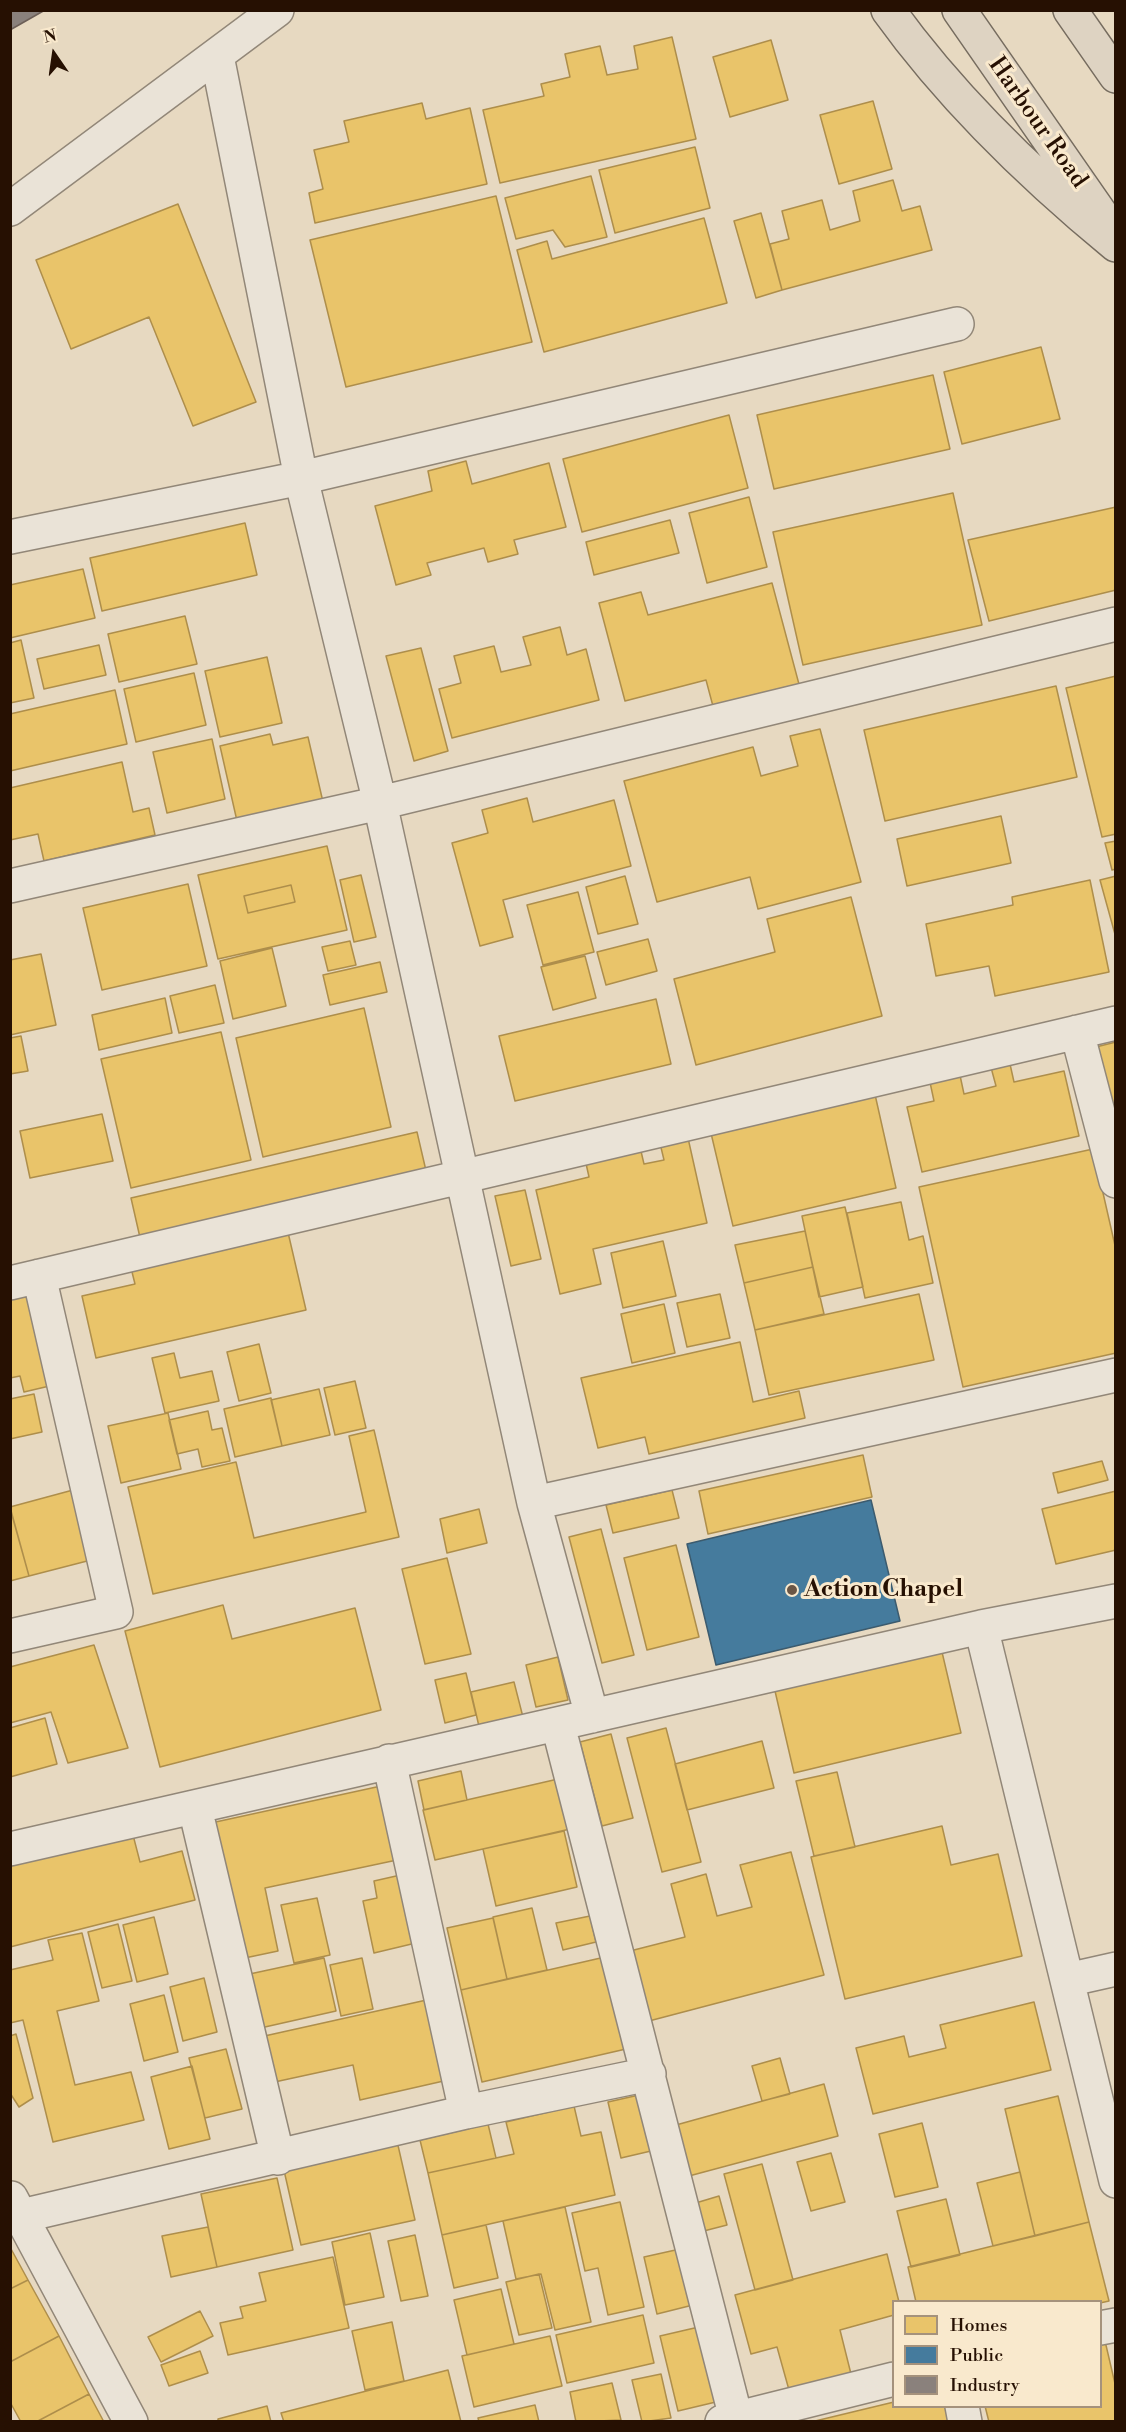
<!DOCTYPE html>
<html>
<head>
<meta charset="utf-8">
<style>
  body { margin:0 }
  #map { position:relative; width:1126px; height:2432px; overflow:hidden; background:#e7d9c1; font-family:"Libre Bodoni",serif }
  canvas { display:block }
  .frame { position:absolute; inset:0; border:12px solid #261002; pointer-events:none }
  .legend { position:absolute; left:892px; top:2300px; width:210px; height:108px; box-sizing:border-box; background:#f9e9cd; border:2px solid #a5927c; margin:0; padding:8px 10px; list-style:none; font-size:18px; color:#261002 }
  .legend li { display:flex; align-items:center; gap:12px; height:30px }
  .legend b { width:30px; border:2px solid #a5927c }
  .north { position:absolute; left:24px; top:24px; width:60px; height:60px; -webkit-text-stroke:4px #f9e9cd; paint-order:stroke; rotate:347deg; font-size:16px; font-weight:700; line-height:24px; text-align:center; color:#261002 }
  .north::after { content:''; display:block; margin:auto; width:21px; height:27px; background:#261002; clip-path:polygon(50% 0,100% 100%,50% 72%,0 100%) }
</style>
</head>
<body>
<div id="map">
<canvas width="1126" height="2432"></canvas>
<div class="frame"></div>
<ul class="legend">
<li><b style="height:16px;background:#e9c46a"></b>Homes</li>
<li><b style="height:16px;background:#457b9d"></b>Public</li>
<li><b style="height:16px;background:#8a817c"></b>Industry</li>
</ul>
<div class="north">N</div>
</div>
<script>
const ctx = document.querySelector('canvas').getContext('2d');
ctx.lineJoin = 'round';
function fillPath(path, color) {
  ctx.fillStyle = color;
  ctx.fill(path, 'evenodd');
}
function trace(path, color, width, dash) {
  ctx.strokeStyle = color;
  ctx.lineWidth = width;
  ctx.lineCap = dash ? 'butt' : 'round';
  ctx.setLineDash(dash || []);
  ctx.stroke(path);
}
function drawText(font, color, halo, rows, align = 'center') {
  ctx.font = font + ' "Libre Bodoni",serif';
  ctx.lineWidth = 6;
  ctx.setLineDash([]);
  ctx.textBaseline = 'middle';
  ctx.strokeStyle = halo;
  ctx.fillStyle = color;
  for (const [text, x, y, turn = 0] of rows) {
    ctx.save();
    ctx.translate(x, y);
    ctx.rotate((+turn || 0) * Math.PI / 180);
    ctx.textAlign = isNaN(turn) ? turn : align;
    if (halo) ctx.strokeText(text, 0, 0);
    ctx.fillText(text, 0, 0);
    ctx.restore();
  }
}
const homes = new Path2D(`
  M 672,37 L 696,139 L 500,183 L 483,110 L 544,96 L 541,84 L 570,77 L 565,54 L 600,46 L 607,75 L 638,69 L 634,46 Z
  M 771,40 L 788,100 L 730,117 L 713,57 Z
  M 873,101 L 892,169 L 839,184 L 820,115 Z
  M 422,103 L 426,119 L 470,108 L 487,184 L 315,223 L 309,193 L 323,189 L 314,150 L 349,142 L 344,121 Z
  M 695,147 L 710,208 L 615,233 L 599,170 Z
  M 591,176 L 607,237 L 565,247 L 553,230 L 516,239 L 505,198 Z
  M 893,180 L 902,211 L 920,206 L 932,250 L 782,290 L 770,244 L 789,239 L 782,211 L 822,200 L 830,230 L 860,221 L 853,191 Z
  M 496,196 L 532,342 L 346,387 L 310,240 Z
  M 178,204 L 256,402 L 193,426 L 149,317 L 71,349 L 36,260 Z
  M 761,213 L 782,290 L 756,298 L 734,221 Z
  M 704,218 L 727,303 L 544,352 L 517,250 L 547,241 L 552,259 Z
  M 1041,347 L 1060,419 L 962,444 L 944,372 Z
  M 933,375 L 950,449 L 774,489 L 757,415 Z
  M 729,415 L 748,488 L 582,532 L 563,459 Z
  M 466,461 L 472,484 L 549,463 L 566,527 L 514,540 L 518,554 L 488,562 L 484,548 L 427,563 L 431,575 L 396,585 L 375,506 L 432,491 L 428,471 Z
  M 953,493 L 982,625 L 803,665 L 773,532 Z
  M 749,497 L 767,567 L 707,583 L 689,513 Z
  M 1116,507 L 1116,590 L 989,621 L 968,540 Z
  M 670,520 L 679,553 L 594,575 L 586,542 Z
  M 245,523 L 257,575 L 102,611 L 90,558 Z
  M 83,569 L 95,618 L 10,638 L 10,585 Z
  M 772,583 L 800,688 L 714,710 L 706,680 L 625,701 L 599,603 L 641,592 L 648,615 Z
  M 185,616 L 197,664 L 119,682 L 108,634 Z
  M 560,627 L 567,655 L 586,649 L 599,700 L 452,738 L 439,689 L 461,683 L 454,656 L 494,646 L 501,672 L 531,665 L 523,637 Z
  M 21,640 L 34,698 L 10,703 L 10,643 Z
  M 99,645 L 106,675 L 44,689 L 37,659 Z
  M 421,648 L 448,751 L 414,761 L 386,656 Z
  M 267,657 L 282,723 L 220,737 L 205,671 Z
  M 194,673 L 206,725 L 136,742 L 124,689 Z
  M 1116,676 L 1116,834 L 1102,837 L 1066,688 Z
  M 1056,686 L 1077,777 L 885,821 L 864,730 Z
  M 115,690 L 127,744 L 10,771 L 10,714 Z
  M 820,729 L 861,882 L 758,909 L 750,877 L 657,902 L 624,781 L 753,747 L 761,776 L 798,766 L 790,736 Z
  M 270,734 L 273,745 L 308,737 L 323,802 L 237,821 L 220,746 Z
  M 212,739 L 225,799 L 167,813 L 153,752 Z
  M 122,762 L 133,812 L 149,808 L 155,835 L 44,861 L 38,834 L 10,840 L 10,788 Z
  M 527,798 L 533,822 L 614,800 L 631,866 L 503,900 L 513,937 L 480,946 L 452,843 L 488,833 L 482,810 Z
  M 1001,816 L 1011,863 L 907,886 L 897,839 Z
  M 1116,841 L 1116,869 L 1112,870 L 1105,843 Z
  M 327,846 L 347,930 L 218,959 L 198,875 ZM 291,885 L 295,902 L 248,913 L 244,896 Z
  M 361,875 L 376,937 L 354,942 L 340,880 Z
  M 625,876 L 638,924 L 598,934 L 586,887 Z
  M 1116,876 L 1116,938 L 1100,880 Z
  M 1090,880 L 1109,972 L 995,996 L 989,966 L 936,976 L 926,924 L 1013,905 L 1012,897 Z
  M 188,884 L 207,966 L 102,990 L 83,908 Z
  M 291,885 L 295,902 L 248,913 L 244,896 Z
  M 578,892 L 594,952 L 543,965 L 527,905 Z
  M 851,897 L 882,1016 L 696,1065 L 674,979 L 775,952 L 767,919 Z
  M 648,939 L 657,971 L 606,985 L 597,952 Z
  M 350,941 L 356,965 L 328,971 L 322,947 Z
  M 272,948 L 286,1006 L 233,1019 L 220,961 Z
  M 41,954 L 56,1025 L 10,1035 L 10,960 Z
  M 585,956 L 596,998 L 553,1010 L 541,967 Z
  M 380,962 L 387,992 L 330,1005 L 323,975 Z
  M 215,985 L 224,1023 L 179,1033 L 170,996 Z
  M 165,998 L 172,1033 L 99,1050 L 92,1015 Z
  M 656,999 L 671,1064 L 515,1101 L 499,1036 Z
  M 364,1008 L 391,1127 L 263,1157 L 236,1038 Z
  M 221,1032 L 251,1160 L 131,1188 L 101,1059 Z
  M 21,1036 L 28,1071 L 10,1074 L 10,1038 Z
  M 1116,1042 L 1116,1129 L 1096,1047 Z
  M 1008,1055 L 1014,1082 L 1064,1071 L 1079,1136 L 922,1172 L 907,1107 L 934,1101 L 928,1073 L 958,1066 L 964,1094 L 996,1086 L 989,1060 Z
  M 874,1090 L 896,1188 L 733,1226 L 710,1129 Z
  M 102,1114 L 113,1161 L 30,1178 L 20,1131 Z
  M 686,1129 L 707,1223 L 593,1249 L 601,1284 L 560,1294 L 536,1190 L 589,1177 L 585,1159 L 640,1147 L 644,1164 L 664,1160 L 658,1135 Z
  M 417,1132 L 427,1175 L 141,1242 L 131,1198 Z
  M 1093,1149 L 1116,1250 L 1116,1353 L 963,1387 L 919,1187 Z
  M 525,1190 L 541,1259 L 511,1266 L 495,1196 Z
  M 901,1202 L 909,1240 L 923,1236 L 933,1283 L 865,1298 L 847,1213 Z
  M 845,1207 L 863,1287 L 819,1297 L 802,1216 Z
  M 287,1228 L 306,1310 L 96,1358 L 82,1296 L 135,1284 L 130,1264 Z
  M 805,1231 L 813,1267 L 744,1283 L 735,1245 Z
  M 663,1241 L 676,1296 L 623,1308 L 611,1253 Z
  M 813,1267 L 824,1314 L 755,1330 L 744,1283 Z
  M 37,1291 L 58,1384 L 24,1392 L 20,1376 L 10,1378 L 10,1297 Z
  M 720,1294 L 730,1338 L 687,1347 L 677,1303 Z
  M 919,1294 L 934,1360 L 769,1395 L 755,1330 Z
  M 664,1304 L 675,1353 L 632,1363 L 621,1314 Z
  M 740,1342 L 753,1402 L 799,1391 L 805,1418 L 649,1454 L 645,1437 L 598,1448 L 581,1378 Z
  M 259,1344 L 271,1393 L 239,1401 L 227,1352 Z
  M 174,1353 L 180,1378 L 212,1371 L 219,1401 L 165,1413 L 152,1358 Z
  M 355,1381 L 366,1428 L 335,1435 L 324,1388 Z
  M 319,1389 L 330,1435 L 282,1446 L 271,1400 Z
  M 34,1394 L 42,1432 L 10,1439 L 10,1399 Z
  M 271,1398 L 282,1446 L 235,1457 L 224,1409 Z
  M 208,1411 L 212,1430 L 222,1428 L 230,1461 L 202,1467 L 198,1449 L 177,1454 L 169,1420 Z
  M 168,1413 L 181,1469 L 121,1483 L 108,1426 Z
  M 374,1430 L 399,1537 L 153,1594 L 128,1487 L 236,1462 L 254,1538 L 366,1512 L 349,1436 Z
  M 863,1455 L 872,1497 L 708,1534 L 699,1491 Z
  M 1102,1461 L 1108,1480 L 1058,1493 L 1053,1473 Z
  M 73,1490 L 91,1560 L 29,1576 L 10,1507 Z
  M 672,1490 L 679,1518 L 613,1533 L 606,1505 Z
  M 1116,1491 L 1116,1550 L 1056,1564 L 1042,1509 Z
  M 10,1508 L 29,1576 L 10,1581 Z
  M 479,1509 L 487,1543 L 447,1553 L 440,1519 Z
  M 601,1529 L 634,1655 L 602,1663 L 569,1537 Z
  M 676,1545 L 699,1637 L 647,1650 L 624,1558 Z
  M 447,1558 L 471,1654 L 425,1664 L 402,1569 Z
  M 223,1605 L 232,1639 L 355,1608 L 381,1710 L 160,1767 L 125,1631 Z
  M 94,1645 L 128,1748 L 68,1763 L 51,1712 L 10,1723 L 10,1667 Z
  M 942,1652 L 961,1733 L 794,1773 L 775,1691 Z
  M 558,1657 L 568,1700 L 536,1707 L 526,1665 Z
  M 466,1673 L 476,1715 L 445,1723 L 435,1680 Z
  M 514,1682 L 525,1725 L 481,1735 L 471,1692 Z
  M 45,1718 L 57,1764 L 10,1777 L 10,1728 Z
  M 666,1728 L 701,1862 L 662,1872 L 627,1738 Z
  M 611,1734 L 633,1818 L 602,1826 L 580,1742 Z
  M 762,1741 L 774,1788 L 687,1810 L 675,1764 Z
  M 461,1771 L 467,1800 L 424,1810 L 418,1781 Z
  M 837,1772 L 855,1847 L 814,1856 L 796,1781 Z
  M 558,1779 L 570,1829 L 435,1860 L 423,1810 Z
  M 381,1786 L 397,1860 L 265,1888 L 278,1951 L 240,1959 L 211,1823 Z
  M 942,1826 L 951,1865 L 998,1854 L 1022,1956 L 845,1999 L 811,1857 Z
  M 564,1831 L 577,1887 L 496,1906 L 483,1849 Z
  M 133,1835 L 140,1862 L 182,1851 L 195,1900 L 10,1947 L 10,1866 Z
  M 791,1852 L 824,1975 L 649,2021 L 630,1951 L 685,1937 L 671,1884 L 706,1874 L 717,1916 L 752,1907 L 740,1865 Z
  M 405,1874 L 420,1942 L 374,1953 L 363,1901 L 377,1898 L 374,1881 Z
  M 317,1898 L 330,1955 L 294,1963 L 281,1905 Z
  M 532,1908 L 547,1970 L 507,1979 L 493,1917 Z
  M 590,1916 L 596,1942 L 563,1950 L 556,1923 Z
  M 154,1917 L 168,1974 L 137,1982 L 123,1925 Z
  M 493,1918 L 507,1979 L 461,1990 L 447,1928 Z
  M 118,1924 L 132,1981 L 102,1988 L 88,1932 Z
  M 82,1933 L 99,2001 L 57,2011 L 75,2085 L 131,2072 L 144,2120 L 53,2142 L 23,2020 L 10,2023 L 10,1970 L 53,1960 L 48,1940 Z
  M 605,1957 L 626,2049 L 482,2082 L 461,1990 Z
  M 324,1958 L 336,2011 L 256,2029 L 245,1975 Z
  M 362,1958 L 373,2009 L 341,2016 L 330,1965 Z
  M 204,1978 L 217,2032 L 183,2041 L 170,1987 Z
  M 164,1995 L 178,2052 L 144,2061 L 130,2004 Z
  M 431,1999 L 448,2080 L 360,2100 L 353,2065 L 270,2083 L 260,2037 Z
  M 1034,2002 L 1051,2070 L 873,2114 L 856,2048 L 904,2036 L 909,2057 L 946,2048 L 940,2025 Z
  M 16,2034 L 33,2098 L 19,2107 L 10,2093 L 10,2036 Z
  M 226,2049 L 242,2109 L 205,2118 L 189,2058 Z
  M 780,2058 L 790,2094 L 762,2101 L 752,2066 Z
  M 192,2066 L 210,2139 L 169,2149 L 151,2077 Z
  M 824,2084 L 838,2136 L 689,2176 L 676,2125 Z
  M 639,2095 L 651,2151 L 621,2158 L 608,2102 Z
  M 1058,2096 L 1089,2222 L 1035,2236 L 1005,2109 Z
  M 574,2106 L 581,2136 L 601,2132 L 615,2195 L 442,2235 L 428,2173 L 514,2154 L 506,2122 Z
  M 922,2123 L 938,2187 L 895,2197 L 879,2134 Z
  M 488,2124 L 496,2158 L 428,2173 L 420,2140 Z
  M 397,2141 L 415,2220 L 301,2245 L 283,2166 Z
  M 831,2153 L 845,2202 L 811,2211 L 797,2162 Z
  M 762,2164 L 793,2280 L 755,2290 L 724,2174 Z
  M 1020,2172 L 1035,2236 L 993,2246 L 977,2183 Z
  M 277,2178 L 293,2250 L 217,2267 L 201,2194 Z
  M 719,2196 L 727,2225 L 696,2233 L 689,2205 Z
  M 946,2199 L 960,2255 L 911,2267 L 897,2211 Z
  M 620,2202 L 644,2307 L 608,2315 L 598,2268 L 585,2271 L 572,2213 Z
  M 565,2207 L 591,2322 L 555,2330 L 541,2274 L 516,2279 L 503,2221 Z
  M 1089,2222 L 1109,2301 L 1100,2303 L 916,2302 L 908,2267 Z
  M 486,2225 L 498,2278 L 454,2288 L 442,2235 Z
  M 208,2227 L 217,2267 L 171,2277 L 162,2236 Z
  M 370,2233 L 384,2297 L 345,2305 L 332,2242 Z
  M 415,2235 L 428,2296 L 401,2301 L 388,2241 Z
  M 10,2247 L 28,2280 L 10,2289 Z
  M 680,2249 L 693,2305 L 657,2314 L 644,2257 Z
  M 887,2254 L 899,2302 L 894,2302 L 894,2315 L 840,2330 L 851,2374 L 789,2390 L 777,2347 L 751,2354 L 735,2295 Z
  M 333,2257 L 349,2328 L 228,2355 L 220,2323 L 243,2318 L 240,2307 L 266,2301 L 259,2273 Z
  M 539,2274 L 552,2328 L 519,2335 L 506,2282 Z
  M 28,2280 L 59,2336 L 10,2362 L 10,2289 Z
  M 501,2289 L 514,2344 L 467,2355 L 454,2300 Z
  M 200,2311 L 213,2336 L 161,2362 L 148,2337 Z
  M 643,2315 L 654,2363 L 567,2383 L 556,2335 Z
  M 392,2322 L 404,2381 L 365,2390 L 352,2331 Z
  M 703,2326 L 720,2401 L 678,2411 L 660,2336 Z
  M 59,2336 L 89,2394 L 36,2422 L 21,2422 L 10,2402 L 10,2362 Z
  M 550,2336 L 562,2386 L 474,2407 L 462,2356 Z
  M 1105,2341 L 1116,2388 L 1116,2422 L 989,2422 L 985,2406 L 1100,2406 L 1100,2342 Z
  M 200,2351 L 208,2373 L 169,2386 L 161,2365 Z
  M 448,2370 L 461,2422 L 284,2422 L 281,2413 Z
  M 661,2374 L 671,2418 L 642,2422 L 632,2380 Z
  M 612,2383 L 621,2420 L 576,2422 L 570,2392 Z
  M 89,2394 L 104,2422 L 36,2422 Z
  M 894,2402 L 894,2406 L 947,2406 L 950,2422 L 811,2422 Z
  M 535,2405 L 539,2422 L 479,2422 L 478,2418 Z
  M 267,2406 L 271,2422 L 218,2422 L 218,2419 Z`);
fillPath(homes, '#e9c46a');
trace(homes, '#ae8e4b', 1.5);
const public = new Path2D(`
  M 871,1500 L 900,1621 L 716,1665 L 687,1544 Z`);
fillPath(public, '#457b9d');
trace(public, '#3c5b6e', 1.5);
const industry = new Path2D(`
  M 10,10 L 45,10 L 10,30 Z`);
fillPath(industry, '#8a817c');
trace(industry, '#6c5f57', 1.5);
const street = new Path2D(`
  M 217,56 L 301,478 L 380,803 L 534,1503 L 592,1716
  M 10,209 L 277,10
  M 10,537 L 301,478 L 957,324
  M 10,886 L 380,803 L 1116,624
  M 1077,1032 L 1116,1181
  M 10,1283 L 1116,1023
  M 534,1503 L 1116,1375
  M 981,1627 L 1116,2181
  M 10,1636 L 116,1612 L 39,1276
  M 558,1725 L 737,2422
  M 389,1761 L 466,2112
  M 195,1808 L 278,2158
  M 10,1849 L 981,1627 L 1116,1601
  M 1067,1980 L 1116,1969
  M 11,2198 L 131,2422
  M 21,2216 L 466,2112 L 649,2074
  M 1100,2328 L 1116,2325
  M 962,2406 L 965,2422
  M 722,2422 L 894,2379`);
const highway = new Path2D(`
  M 888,10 C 952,99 1032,176 1116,245
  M 959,10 L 1107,223
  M 1070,10 L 1116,76`);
trace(street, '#928778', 36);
trace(highway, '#766c5f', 36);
trace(street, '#eae3d7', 33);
trace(highway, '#ded3c2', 33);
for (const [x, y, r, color] of [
  [792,1590,6,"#6a5645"]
]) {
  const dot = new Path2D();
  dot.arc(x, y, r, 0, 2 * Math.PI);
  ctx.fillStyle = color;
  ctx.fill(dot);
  trace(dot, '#f9e9cd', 2);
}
drawText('24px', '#261002', '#f9e9cd', [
  ["Harbour Road",1037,123,55]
]);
drawText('bold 24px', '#261002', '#f9e9cd', [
  ["Action Chapel",804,1590]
], 'left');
</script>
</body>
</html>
